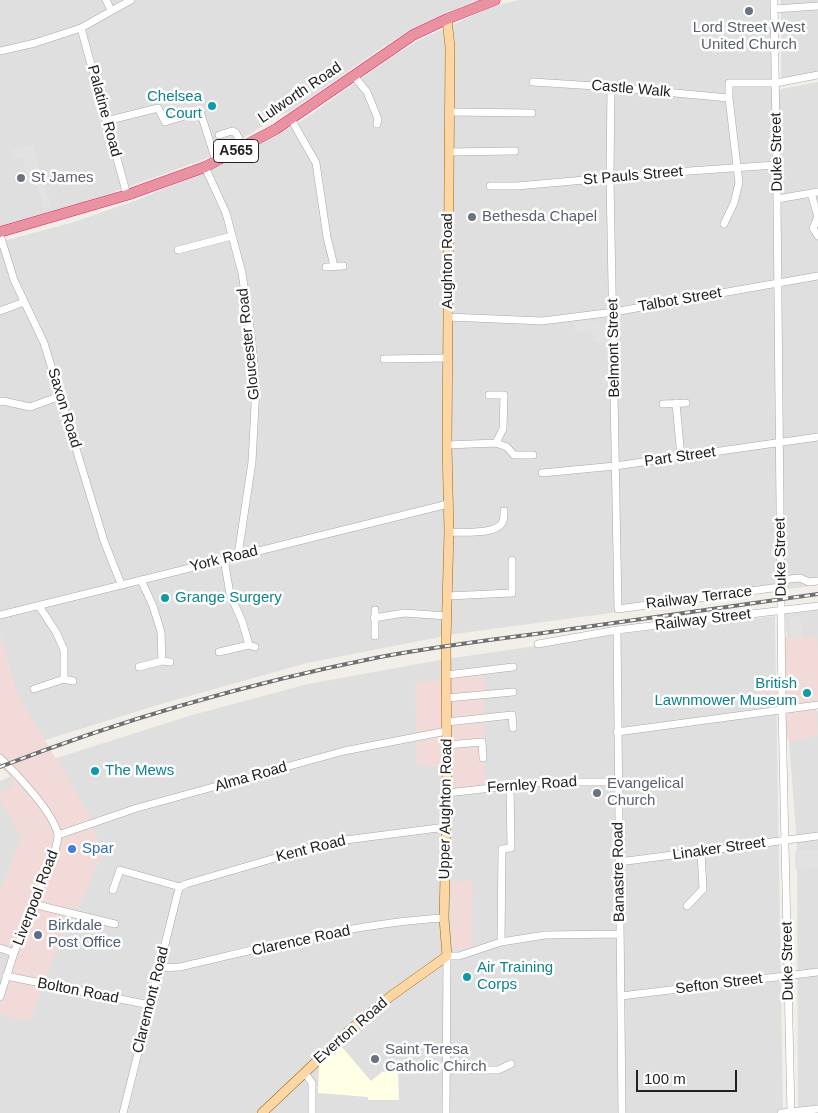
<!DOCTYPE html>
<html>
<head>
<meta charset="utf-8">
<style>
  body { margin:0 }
  #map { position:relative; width:818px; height:1113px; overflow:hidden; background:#f2efe9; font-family:Helvetica,sans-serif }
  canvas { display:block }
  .scale { position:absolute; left:636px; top:1070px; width:101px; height:22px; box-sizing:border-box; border:2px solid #222; border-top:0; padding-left:6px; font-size:15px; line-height:18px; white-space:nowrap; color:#222; -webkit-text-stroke:4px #fff; paint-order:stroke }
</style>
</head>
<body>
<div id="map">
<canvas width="818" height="1113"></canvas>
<div class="scale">100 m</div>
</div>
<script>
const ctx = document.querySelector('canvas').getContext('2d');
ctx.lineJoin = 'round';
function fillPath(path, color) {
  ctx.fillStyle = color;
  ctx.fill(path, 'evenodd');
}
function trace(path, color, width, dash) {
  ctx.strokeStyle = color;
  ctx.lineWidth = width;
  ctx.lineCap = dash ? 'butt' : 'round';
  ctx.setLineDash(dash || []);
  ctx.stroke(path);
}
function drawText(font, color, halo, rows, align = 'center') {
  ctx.font = font + ' Helvetica,sans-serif';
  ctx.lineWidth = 5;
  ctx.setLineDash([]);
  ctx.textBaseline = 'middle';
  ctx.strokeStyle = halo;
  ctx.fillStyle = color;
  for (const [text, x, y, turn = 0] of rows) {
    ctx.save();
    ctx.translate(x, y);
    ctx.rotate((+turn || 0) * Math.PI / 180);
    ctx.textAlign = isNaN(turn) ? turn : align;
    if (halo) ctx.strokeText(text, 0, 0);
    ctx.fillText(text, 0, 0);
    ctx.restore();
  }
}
fillPath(new Path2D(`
  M 0,0 L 476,0 L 408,31 L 380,49 L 289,112 L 282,114 L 222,151 L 205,159 L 64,210 L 0,227 Z
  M 519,0 L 772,0 L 771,91 L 818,82 L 818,585 L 455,634 L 307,663 L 161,704 L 0,754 L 0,242 L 74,222 L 137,200 L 219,166 L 303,120 L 393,56 L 417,41 L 494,6 Z
  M 781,0 L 818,0 L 818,74 L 781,79 Z
  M 818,610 L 818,682 L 791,685 L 785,614 Z
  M 775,616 L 783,1113 L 0,1113 L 0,781 L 44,762 L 192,715 L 308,684 L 440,660 L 611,635 Z
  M 818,711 L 818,1113 L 798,1113 L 797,846 L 787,714 Z`), '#e0dfdf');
fillPath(new Path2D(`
  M 0,632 L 17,694 L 88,812 L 102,854 L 84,895 L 55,953 L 30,1021 L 0,1014 L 0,1006 L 20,950 L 0,943 L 0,889 L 22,837 L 0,799 L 0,794 L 15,785 L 8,774 L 0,767 Z
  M 785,637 L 817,637 L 818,655 L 818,709 L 816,710 L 818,735 L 789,742 L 779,712 L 760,708 L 758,690 L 786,686 Z
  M 484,674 L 485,785 L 453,789 L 451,766 L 417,766 L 415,683 Z
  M 472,881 L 473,947 L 452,950 L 451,882 Z`), '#f2dad9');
fillPath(new Path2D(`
  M 341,1046 L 371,1081 L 382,1072 L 398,1070 L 399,1100 L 368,1100 L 368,1097 L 318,1093 L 319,1067 Z`), '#ffffe5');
fillPath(new Path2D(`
  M 32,144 L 51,206 L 44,208 L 33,173 L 27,174 L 23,158 L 14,159 L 11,151 Z
  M 592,320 L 602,324 L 605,328 L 606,343 L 593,342 L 592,331 L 575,332 L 575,322 Z
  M 800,616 L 802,638 L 791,639 L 789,617 Z
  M 818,850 L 818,868 L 795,869 L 795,851 Z`), '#e2e2e2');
const minor = new Path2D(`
  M 106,0 L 111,10
  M 774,0 L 777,199 L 782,709 L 791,1113
  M 774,9 L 818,6
  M 81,28 L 127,195
  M 0,51 L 35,43 L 81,28 L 131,0
  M 354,76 L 367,92 L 378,119 L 377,124
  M 533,82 L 611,87 L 729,98
  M 611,87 L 610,178 L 618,609 L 780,587
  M 449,112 L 532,113
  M 291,119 L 316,163 L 327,237 L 334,266
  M 106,121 L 158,108 L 165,122 L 200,111 L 216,161
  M 219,135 L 232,131 L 236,133 L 243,147
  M 449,152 L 515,151
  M 205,167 L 226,213 L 242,273 L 251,334 L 256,387 L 252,462 L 238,555
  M 490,186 L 517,186 L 675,172 L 776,165
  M 811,193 L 818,217
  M 777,199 L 818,192
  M 818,217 L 813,228 L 818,236
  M 724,224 L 734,203 L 739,183 L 729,98 L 729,83 L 776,83 L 818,75
  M 0,235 L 14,280 L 44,343 L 104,541 L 121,584
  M 178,250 L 232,236
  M 326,267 L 343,266
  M 0,311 L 24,302
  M 448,317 L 542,321 L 614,312 L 818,276
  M 384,359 L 448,358
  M 0,402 L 3,401 L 30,407 L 60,396
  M 676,403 L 681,457
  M 663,404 L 686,403
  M 496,443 L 507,447 L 514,455 L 533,455
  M 447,445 L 496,443 L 503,429 L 504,395 L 489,395
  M 542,473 L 615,466 L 818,437
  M 449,532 C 461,532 495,535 502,523 C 504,520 504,515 504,511
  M 224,559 L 230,594 L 242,621 L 249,645
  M 141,580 L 153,606 L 161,632 L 162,661
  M 780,580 L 800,578 L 809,582 L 818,581
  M 447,596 L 512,593 L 512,560
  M 39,606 L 56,632 L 64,650 L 64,679
  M 375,610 L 375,636
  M 0,615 L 448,504
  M 374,618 L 404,613 L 447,616
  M 617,630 L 622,1113
  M 538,644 L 617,630 L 818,606
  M 219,652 L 249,645 L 255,647
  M 139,667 L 162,661 L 170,662
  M 447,675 L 513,667
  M 34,689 L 64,679 L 73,681
  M 447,698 L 513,692
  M 447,722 L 512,715 L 513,728
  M 617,732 L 818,705
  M 447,745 L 482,742 L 483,758
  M 0,758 C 16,773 54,813 58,835 C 58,840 56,846 55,851 L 14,953 L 0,997
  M 447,793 L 544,782 L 618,782
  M 58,835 L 137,808 L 344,751 L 447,731
  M 619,862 L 818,836
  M 180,887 L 186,884 L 330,842 L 446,827
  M 113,890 L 120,870 L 180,887
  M 33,904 L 115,924
  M 687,906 L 703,889 L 701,852
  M 501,942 L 502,849 L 511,848 L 510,785
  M 0,948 L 14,953
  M 159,968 L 180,967 C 267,947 355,923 444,918
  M 6,976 L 150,1005
  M 621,996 L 818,972
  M 446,1070 L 498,1070 L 511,1064
  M 305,1073 L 312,1083 L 312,1113
  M 123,1113 L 178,892 L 180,887
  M 446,1113 L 447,956 L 459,956 L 501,942 L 545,935 L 619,934
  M 781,1113 L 818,1109`);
const major = new Path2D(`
  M 262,1113 L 351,1029 L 391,996 L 447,956 L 444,918 L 447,793 L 446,640 L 449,532 L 447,445 L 450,47 L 447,19`);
const highway = new Path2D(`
  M 0,232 L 127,195 L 205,167 L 276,129 L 413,35 L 447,19 L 495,0`);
trace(minor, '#a9a9a9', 8);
trace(major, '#a06b00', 10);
trace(highway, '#dc2a67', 11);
trace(minor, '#fff', 7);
trace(major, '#fcd6a4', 9);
trace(highway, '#e892a2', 10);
const rail = new Path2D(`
  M 0,767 C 123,719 250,683 380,657 C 434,647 488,640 543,633 C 634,620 726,607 818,594`);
trace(rail, '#707070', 4);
trace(rail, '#fff', 2, [5.5]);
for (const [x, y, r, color] of [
  [749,11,5,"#6b7280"],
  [212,106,5,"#0f9aa8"],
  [21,178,5,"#6b7280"],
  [472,217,5,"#6b7280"],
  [165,598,5,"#0f9aa8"],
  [807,693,5,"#0f9aa8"],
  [95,771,5,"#0f9aa8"],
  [597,793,5,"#6b7280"],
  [72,849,5,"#3f7fe0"],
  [38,935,5,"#5c6f8a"],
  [467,977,5,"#0f9aa8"],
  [375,1059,5,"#6b7280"]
]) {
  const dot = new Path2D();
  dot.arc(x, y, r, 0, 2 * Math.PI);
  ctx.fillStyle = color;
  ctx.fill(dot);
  trace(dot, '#fff', 2);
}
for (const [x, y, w] of [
  [236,151,45]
]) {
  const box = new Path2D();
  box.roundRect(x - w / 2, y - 11.5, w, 23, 4);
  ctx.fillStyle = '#fff';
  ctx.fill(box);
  trace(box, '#222', 1);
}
drawText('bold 14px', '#222', null, [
  ["A565",236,151]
]);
drawText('15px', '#5b616d', '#fff', [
  ["Lord Street West",749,28,"center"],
  ["United Church",749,45,"center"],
  ["St James",31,178],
  ["Bethesda Chapel",482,217],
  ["Evangelical",607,784],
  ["Church",607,801],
  ["Saint Teresa",385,1050],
  ["Catholic Chirch",385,1067]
], 'left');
drawText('15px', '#222', '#fff', [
  ["Castle Walk",631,89,5],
  ["Lulworth Road",300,93,-34],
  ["Palatine Road",104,111,75],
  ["Duke Street",777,152,-91],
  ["St Pauls Street",633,176,-5],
  ["Aughton Road",448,261,-90],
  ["Talbot Street",680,300,-10],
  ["Gloucester Road",249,344,-96],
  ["Belmont Street",614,348,-91],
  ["Saxon Road",64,408,73],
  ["Part Street",680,457,-8],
  ["Duke Street",781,557,-91],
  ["York Road",224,559,-14],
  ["Railway Terrace",699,598,-7],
  ["Railway Street",703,620,-7],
  ["Alma Road",251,777,-16],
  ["Fernley Road",532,785,-4],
  ["Upper Aughton Road",446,809,-89],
  ["Kent Road",311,849,-14],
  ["Linaker Street",719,849,-8],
  ["Banastre Road",619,872,-91],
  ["Liverpool Road",36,898,-69],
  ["Clarence Road",301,941,-12],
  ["Duke Street",788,961,-91],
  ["Sefton Street",719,984,-7],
  ["Bolton Road",78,991,11],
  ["Claremont Road",151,1000,-76],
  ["Everton Road",351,1031,-41]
]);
drawText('15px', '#0d838f', '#fff', [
  ["Chelsea",202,97,"right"],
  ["Court",202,114,"right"],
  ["Grange Surgery",175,598],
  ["British",797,684,"right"],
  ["Lawnmower Museum",797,701,"right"],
  ["The Mews",105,771],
  ["Air Training",477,968],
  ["Corps",477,985]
], 'left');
drawText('15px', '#366cbe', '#fff', [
  ["Spar",82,849]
], 'left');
drawText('15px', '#4e5e75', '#fff', [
  ["Birkdale",48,926],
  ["Post Office",48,943]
], 'left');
</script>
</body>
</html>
